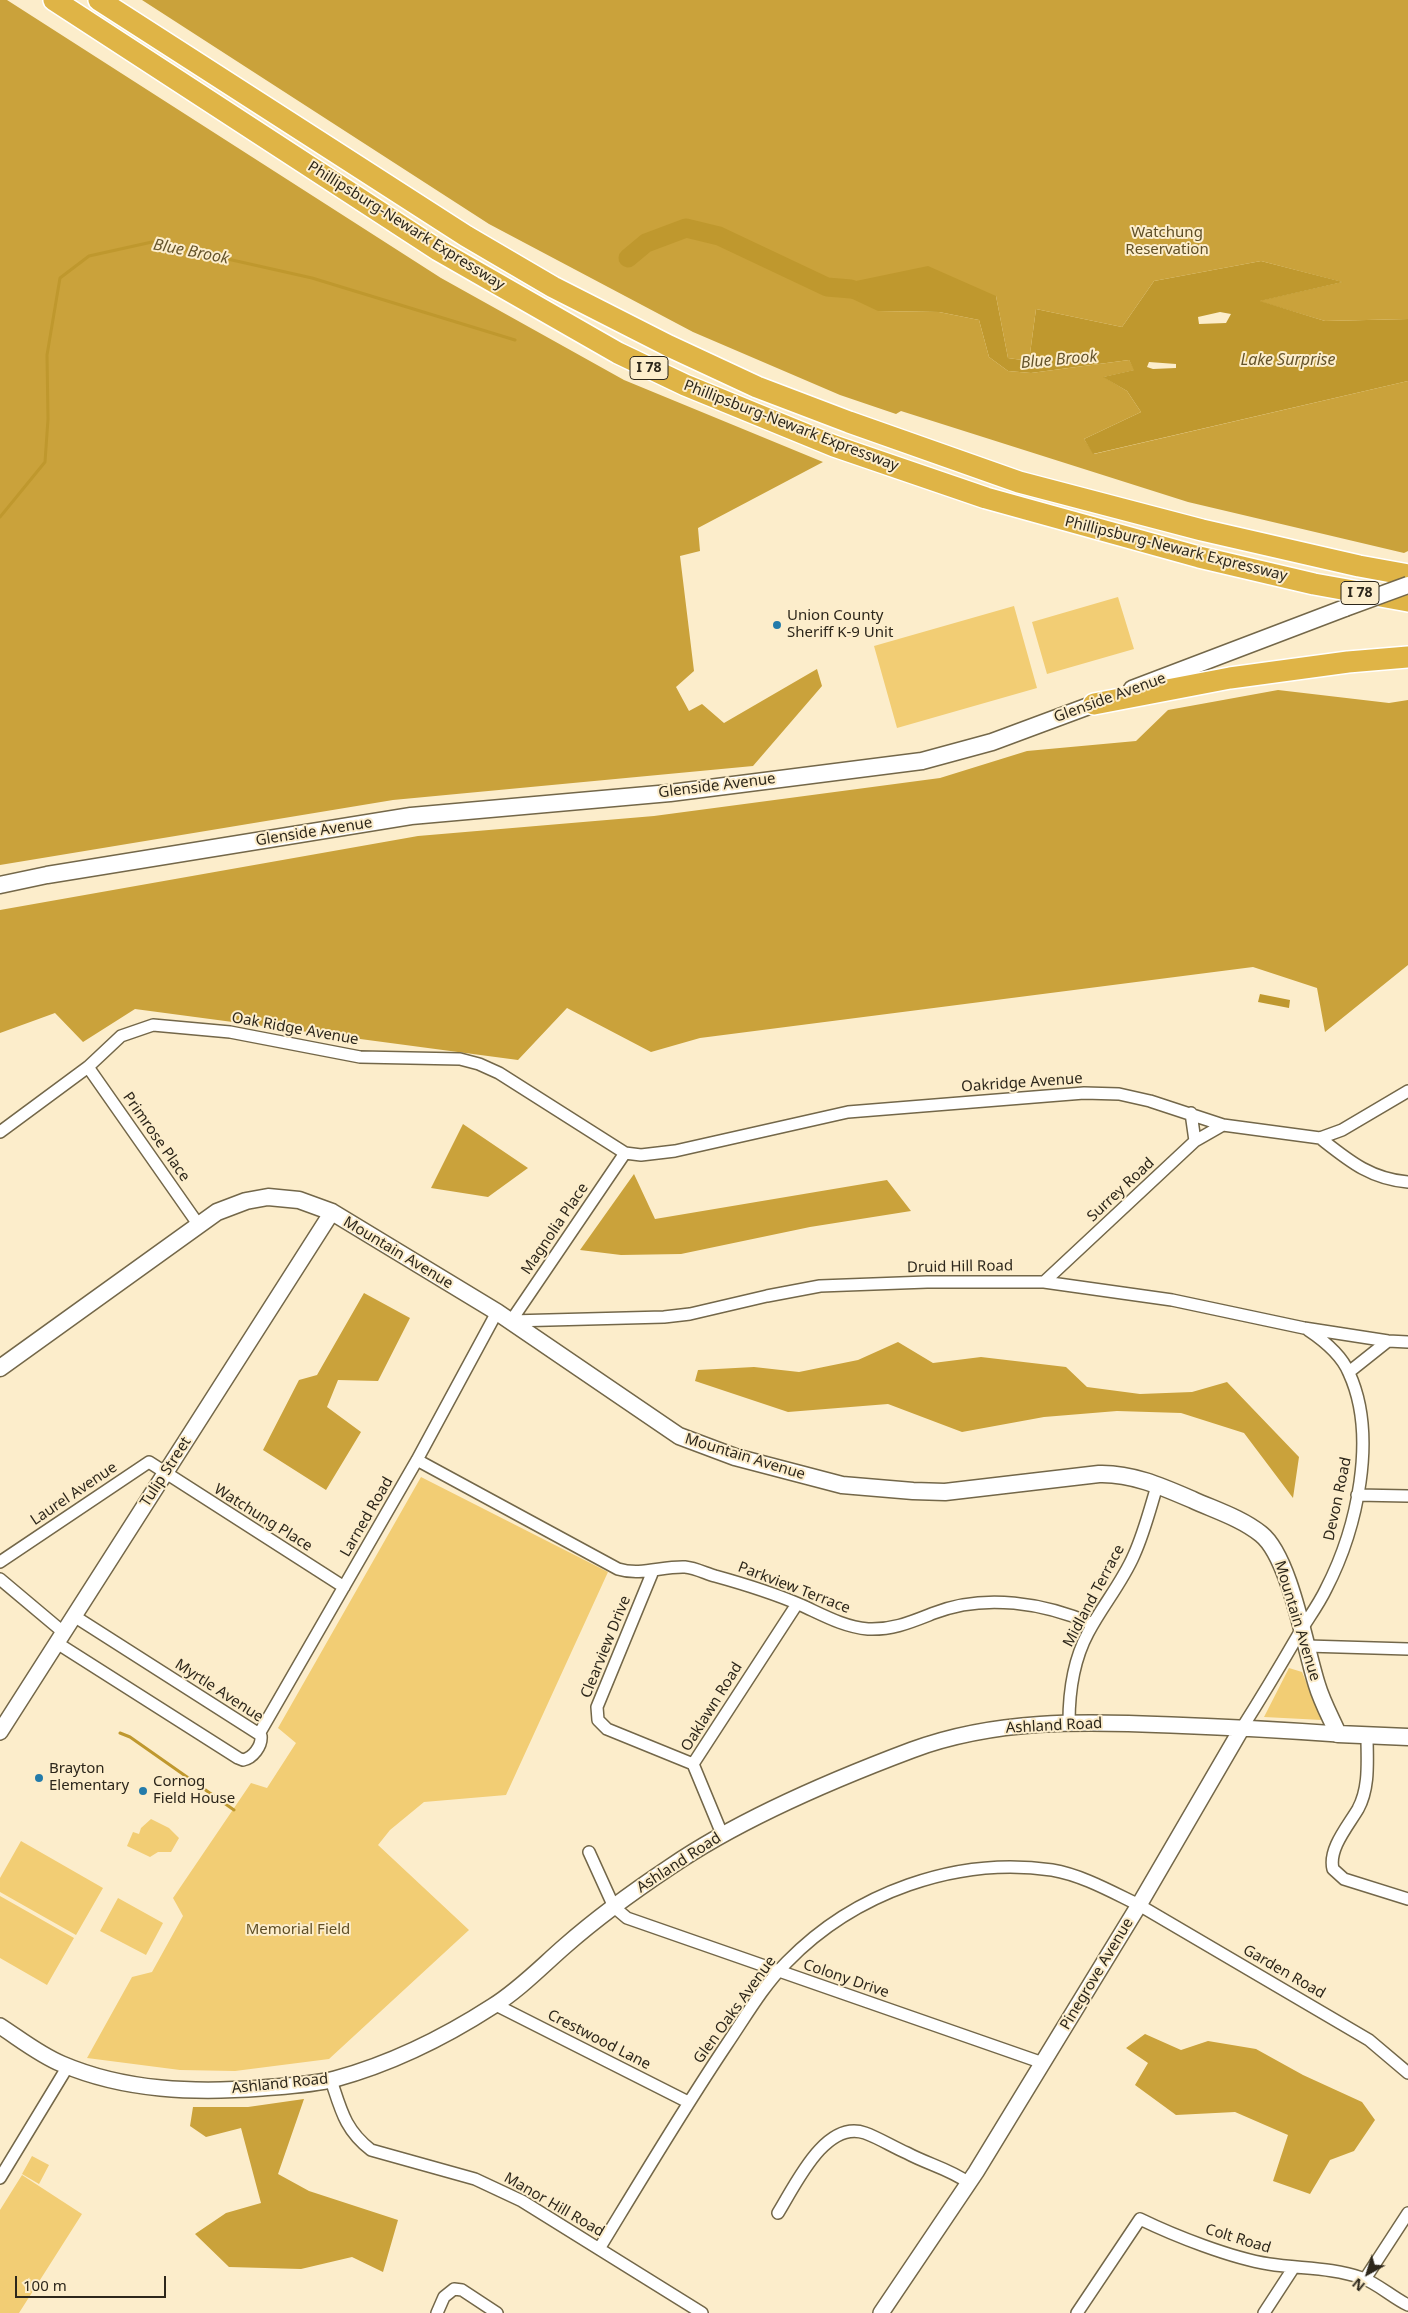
<!DOCTYPE html>
<html>
<head>
<meta charset="utf-8">
<style>
  body { margin:0 }
  #map { position:relative; width:1408px; height:2313px; overflow:hidden; background:#fcedcb; font-family:"Noto Sans",sans-serif }
  canvas { display:block }
  .north { position:absolute; left:1343px; top:2248px; width:50px; height:50px; -webkit-text-stroke:4px #fcedcb; paint-order:stroke; rotate:219deg; font-size:14px; font-weight:700; line-height:20px; text-align:center; color:#2d271b }
  .north::after { content:''; display:block; margin:auto; width:18px; height:22px; background:#2d271b; clip-path:polygon(50% 0,100% 100%,50% 72%,0 100%) }
  .scale { position:absolute; left:15px; top:2276px; width:151px; height:22px; box-sizing:border-box; border:2px solid #2d271b; border-top:0; padding-left:6px; font-size:15px; line-height:18px; white-space:nowrap; color:#2d271b; -webkit-text-stroke:4px #fcedcb; paint-order:stroke }
</style>
</head>
<body>
<div id="map">
<canvas width="1408" height="2313"></canvas>
<div class="north">N</div>
<div class="scale">100 m</div>
</div>
<script>
const ctx = document.querySelector('canvas').getContext('2d');
ctx.lineJoin = 'round';
function fillPath(path, color) {
  ctx.fillStyle = color;
  ctx.fill(path, 'evenodd');
}
function trace(path, color, width, dash) {
  ctx.strokeStyle = color;
  ctx.lineWidth = width;
  ctx.lineCap = dash ? 'butt' : 'round';
  ctx.setLineDash(dash || []);
  ctx.stroke(path);
}
function drawText(font, color, halo, rows, align = 'center') {
  ctx.font = font + ' "Noto Sans",sans-serif';
  ctx.lineWidth = 4;
  ctx.setLineDash([]);
  ctx.textBaseline = 'middle';
  ctx.strokeStyle = halo;
  ctx.fillStyle = color;
  for (const [text, x, y, turn = 0] of rows) {
    ctx.save();
    ctx.translate(x, y);
    ctx.rotate((+turn || 0) * Math.PI / 180);
    ctx.textAlign = isNaN(turn) ? turn : align;
    if (halo) ctx.strokeText(text, 0, 0);
    ctx.fillText(text, 0, 0);
    ctx.restore();
  }
}
fillPath(new Path2D(`
  M 1118,597 L 1134,649 L 1047,674 L 1032,622 Z
  M 1014,606 L 1037,688 L 897,728 L 874,646 Z
  M 421,1477 L 608,1572 L 506,1795 L 424,1802 L 390,1830 L 378,1845 L 469,1930 L 329,2059 L 235,2071 L 180,2070 L 87,2058 L 132,1977 L 152,1972 L 183,1916 L 173,1898 L 251,1783 L 267,1788 L 296,1743 L 278,1728 Z
  M 1289,1668 L 1302,1672 L 1322,1720 L 1264,1717 Z
  M 151,1819 L 169,1828 L 179,1838 L 171,1852 L 158,1852 L 150,1857 L 127,1846 L 133,1832 L 139,1834 L 141,1828 Z
  M 21,1841 L 103,1888 L 76,1935 L 0,1892 L 0,1878 Z
  M 0,1896 L 74,1938 L 47,1985 L 0,1958 Z
  M 118,1898 L 163,1923 L 146,1955 L 100,1931 Z
  M 32,2156 L 49,2165 L 39,2184 L 22,2174 Z
  M 22,2175 L 82,2214 L 19,2313 L 0,2313 L 0,2210 Z`), '#f2cd74');
fillPath(new Path2D(`
  M 0,0 L 7,0 L 441,278 L 624,380 L 823,462 L 698,528 L 700,551 L 680,556 L 694,671 L 676,687 L 689,711 L 702,704 L 724,723 L 817,669 L 822,686 L 753,766 L 393,800 L 0,865 Z
  M 142,0 L 1408,0 L 1408,319 L 1325,321 L 1258,301 L 1342,282 L 1261,261 L 1154,281 L 1122,327 L 1036,309 L 1029,361 L 1008,358 L 996,296 L 878,311 L 939,312 L 979,320 L 989,357 L 1008,371 L 1031,373 L 1129,360 L 1135,370 L 1104,377 L 1127,391 L 1141,412 L 1084,439 L 1094,454 L 1408,381 L 1408,551 L 1404,553 L 1188,502 L 901,411 L 896,414 L 840,395 L 693,332 L 489,224 Z
  M 1278,690 L 1389,703 L 1408,700 L 1408,965 L 1325,1032 L 1317,988 L 1253,967 L 700,1038 L 651,1052 L 567,1008 L 518,1060 L 135,1009 L 83,1042 L 55,1013 L 0,1033 L 0,910 L 418,836 L 654,816 L 940,778 L 1027,751 L 1136,741 L 1168,710 Z
  M 463,1124 L 528,1168 L 488,1197 L 431,1188 Z
  M 634,1174 L 655,1219 L 887,1180 L 911,1211 L 810,1227 L 681,1254 L 621,1255 L 580,1250 Z
  M 364,1293 L 410,1318 L 378,1381 L 338,1380 L 327,1407 L 361,1432 L 326,1490 L 263,1450 L 299,1380 L 317,1375 Z
  M 898,1342 L 933,1363 L 981,1357 L 1066,1367 L 1087,1387 L 1140,1394 L 1192,1392 L 1227,1382 L 1299,1457 L 1293,1498 L 1244,1433 L 1181,1413 L 1117,1411 L 1044,1417 L 962,1432 L 888,1404 L 788,1412 L 695,1381 L 698,1370 L 754,1367 L 799,1372 L 858,1360 Z
  M 1145,2034 L 1181,2050 L 1208,2041 L 1256,2049 L 1303,2075 L 1362,2102 L 1375,2120 L 1354,2151 L 1330,2160 L 1310,2194 L 1273,2181 L 1288,2135 L 1235,2112 L 1176,2115 L 1135,2085 L 1148,2063 L 1126,2048 Z
  M 304,2099 L 278,2174 L 309,2191 L 398,2220 L 383,2272 L 352,2257 L 301,2269 L 229,2267 L 195,2234 L 226,2213 L 261,2203 L 241,2128 L 206,2137 L 190,2126 L 193,2107 L 248,2107 Z`), '#caa23b');
fillPath(new Path2D(`
  M 1261,261 L 1343,282 L 1260,301 L 1325,321 L 1408,319 L 1408,381 L 1093,454 L 1084,439 L 1141,412 L 1127,391 L 1103,377 L 1134,370 L 1129,360 L 1031,373 L 1008,371 L 989,357 L 979,320 L 939,312 L 878,311 L 827,287 L 928,266 L 996,296 L 1008,358 L 1029,361 L 1036,309 L 1122,327 L 1154,281 ZM 1220,312 L 1231,314 L 1226,323 L 1199,324 L 1198,317 ZM 1149,362 L 1176,364 L 1176,368 L 1153,369 L 1147,367 Z
  M 1260,994 L 1290,1000 L 1289,1008 L 1258,1002 Z`), '#bf982e');
trace(new Path2D(`
  M 0,517 L 45,462 L 48,419 L 47,355 L 60,278 L 89,256 L 152,242 L 312,278 L 515,340
  M 120,1733 L 130,1737 L 234,1810`), '#bf982e', 3);
trace(new Path2D(`
  M 628,258 L 646,243 L 686,228 L 719,236 L 827,287 L 851,289`), '#bf982e', 19);
const minor = new Path2D(`
  M 88,1067 L 198,1224
  M 1191,1113 L 1195,1141
  M 0,1132 L 88,1067 L 121,1036 L 153,1025 L 230,1032 L 360,1057 L 460,1059 L 479,1064 L 499,1073 L 625,1153 L 641,1155 L 675,1151 L 848,1112 L 1084,1093 L 1119,1094 L 1150,1101 L 1223,1125 L 1320,1138 L 1342,1130 L 1408,1091
  M 1320,1138 C 1348,1160 1370,1179 1408,1182
  M 1044,1282 L 1195,1141 L 1223,1125
  M 511,1321 L 664,1317 L 690,1314 L 767,1296 L 820,1286 L 927,1282 L 1044,1282 L 1172,1300 L 1304,1328 L 1388,1341 L 1408,1342
  M 511,1321 L 625,1153
  M 1349,1372 L 1388,1341
  M 417,1460 L 618,1569 C 641,1576 662,1566 685,1567 C 695,1568 705,1573 715,1576 C 744,1584 773,1593 801,1605 C 823,1615 844,1627 868,1629 C 893,1630 911,1622 934,1613 C 985,1593 1044,1603 1093,1624
  M 1357,1495 L 1408,1496
  M 0,1562 L 149,1462 L 344,1587
  M 653,1571 L 597,1707 L 598,1720 L 607,1729 L 693,1764
  M 0,1579 L 63,1632
  M 57,1643 L 238,1758 L 243,1760 C 253,1758 262,1746 261,1736 L 259,1734 L 74,1616
  M 1307,1646 L 1408,1649
  M 1069,1722 C 1069,1691 1073,1661 1088,1633 C 1102,1606 1122,1583 1134,1555 C 1144,1533 1150,1509 1157,1486
  M 1242,1728 C 1261,1698 1279,1668 1297,1637 C 1306,1621 1318,1606 1326,1589 C 1357,1529 1378,1436 1349,1373 C 1342,1356 1323,1340 1308,1330
  M 259,1734 L 417,1460 L 497,1312
  M 1367,1736 C 1367,1760 1370,1787 1358,1809 C 1348,1826 1328,1849 1333,1869 L 1344,1879 L 1408,1899
  M 693,1764 L 797,1604
  M 693,1764 L 722,1834
  M 589,1852 L 614,1907 L 627,1918 L 1043,2063
  M 496,2005 L 688,2102
  M 331,2080 C 341,2110 345,2130 371,2150 L 475,2179 L 522,2201 L 702,2313
  M 0,2178 L 68,2066
  M 778,2213 C 795,2186 825,2119 865,2133 C 879,2138 893,2147 907,2153 C 927,2164 950,2169 969,2183
  M 599,2249 C 641,2180 682,2111 727,2044 C 746,2016 763,1986 787,1962 C 854,1893 956,1856 1052,1870 C 1082,1875 1112,1892 1139,1905 L 1369,2040 L 1408,2073
  M 1365,2279 L 1408,2213
  M 437,2313 L 444,2297 L 454,2289 L 462,2290 L 497,2313
  M 1077,2313 L 1140,2219 C 1175,2236 1231,2258 1269,2264 C 1300,2269 1331,2267 1362,2278 C 1377,2283 1393,2298 1408,2305
  M 1264,2313 L 1294,2267`);
const tertiary = new Path2D(`
  M 0,1732 L 332,1212
  M 0,2026 C 20,2039 40,2055 62,2064 C 125,2091 195,2093 262,2088 C 286,2086 311,2085 335,2079 C 390,2064 445,2037 493,2006 C 519,1990 542,1966 565,1946 C 598,1917 634,1891 670,1867 C 740,1819 832,1780 912,1750 C 995,1719 1084,1721 1171,1725 C 1227,1727 1282,1730 1338,1734
  M 881,2313 L 976,2172 L 1139,1905 L 1242,1728`);
const secondary = new Path2D(`
  M 1132,689 L 1345,608
  M 0,885 L 47,875 L 411,816 L 670,793 L 922,761 L 992,742 L 1105,700
  M 0,1368 L 217,1212 L 246,1201 L 268,1197 L 299,1200 L 332,1212 L 497,1312 L 679,1436 L 735,1457 L 842,1485 L 913,1491 L 945,1492 L 1099,1474 C 1132,1473 1163,1487 1193,1500 C 1215,1510 1241,1518 1261,1534 C 1290,1557 1305,1648 1317,1685 C 1322,1702 1331,1718 1338,1734 L 1408,1737`);
const motorway = new Path2D(`
  M 54,0 L 438,250 L 618,353 L 685,385 L 834,446 L 986,498 L 1199,557 L 1314,584 L 1408,601
  M 99,0 L 466,236 L 553,287 L 669,346 L 757,387 L 849,422 L 1019,482 L 1202,530 L 1359,566 L 1408,575
  M 1094,704 L 1230,678 L 1348,662 L 1408,657`);
trace(minor, '#736749', 14);
trace(tertiary, '#736749', 18);
trace(secondary, '#736749', 19);
trace(motorway, '#fff', 24);
trace(minor, '#fff', 11);
trace(tertiary, '#fff', 15);
trace(secondary, '#fff', 16);
trace(motorway, '#dfb446', 21);
const secondaryBridge = new Path2D(`
  M 1345,608 L 1408,585`);
trace(secondaryBridge, '#736749', 19, []);
trace(secondaryBridge, '#fff', 16);
for (const [x, y, r, color] of [
  [777,625,5,"#237baa"],
  [39,1778,5,"#237baa"],
  [143,1791,5,"#237baa"]
]) {
  const dot = new Path2D();
  dot.arc(x, y, r, 0, 2 * Math.PI);
  ctx.fillStyle = color;
  ctx.fill(dot);
  trace(dot, '#fcedcb', 2);
}
for (const [x, y, w] of [
  [649,368,38],
  [1360,593,38]
]) {
  const box = new Path2D();
  box.roundRect(x - w / 2, y - 11.5, w, 23, 4);
  ctx.fillStyle = '#fcedcb';
  ctx.fill(box);
  trace(box, '#2d271b', 1);
}
drawText('bold 14px', '#2d271b', null, [
  ["I 78",649,368],
  ["I 78",1360,593]
]);
drawText('15px', '#2d271b', '#fcedcb', [
  ["Phillipsburg-Newark Expressway",406,226,32],
  ["Phillipsburg-Newark Expressway",791,426,21],
  ["Phillipsburg-Newark Expressway",1176,549,14],
  ["Glenside Avenue",1110,698,-20],
  ["Glenside Avenue",717,786,-7],
  ["Glenside Avenue",314,832,-9],
  ["Oak Ridge Avenue",295,1029,10],
  ["Oakridge Avenue",1022,1083,-4],
  ["Primrose Place",156,1137,55],
  ["Surrey Road",1121,1190,-43],
  ["Magnolia Place",555,1229,-56],
  ["Mountain Avenue",398,1253,31],
  ["Druid Hill Road",960,1267,-1],
  ["Mountain Avenue",745,1457,17],
  ["Tulip Street",166,1472,-57],
  ["Laurel Avenue",74,1494,-34],
  ["Devon Road",1338,1499,-78],
  ["Larned Road",367,1517,-60],
  ["Watchung Place",263,1518,32],
  ["Parkview Terrace",794,1588,21],
  ["Midland Terrace",1094,1596,-62],
  ["Mountain Avenue",1297,1621,73],
  ["Clearview Drive",606,1647,-68],
  ["Myrtle Avenue",219,1691,33],
  ["Oaklawn Road",712,1707,-58],
  ["Ashland Road",1054,1726,-3],
  ["Ashland Road",679,1863,-33],
  ["Garden Road",1284,1972,30],
  ["Pinegrove Avenue",1097,1974,-59],
  ["Colony Drive",846,1979,19],
  ["Glen Oaks Avenue",735,2010,-54],
  ["Crestwood Lane",599,2040,27],
  ["Ashland Road",280,2084,-6],
  ["Manor Hill Road",554,2205,30],
  ["Colt Road",1238,2239,17]
]);
drawText('15px', '#5f4e25', '#fcedcb', [
  ["Watchung",1167,233],
  ["Reservation",1167,250],
  ["Memorial Field",298,1930]
]);
drawText('15px', '#2d271b', '#fcedcb', [
  ["Union County",787,616],
  ["Sheriff K-9 Unit",787,633],
  ["Brayton",49,1769],
  ["Elementary",49,1786],
  ["Cornog",153,1782],
  ["Field House",153,1799]
], 'left');
drawText('italic 16px', '#64532a', '#fcedcb', [
  ["Blue Brook",191,252,11],
  ["Blue Brook",1059,360,-5],
  ["Lake Surprise",1288,360]
]);
</script>
</body>
</html>
